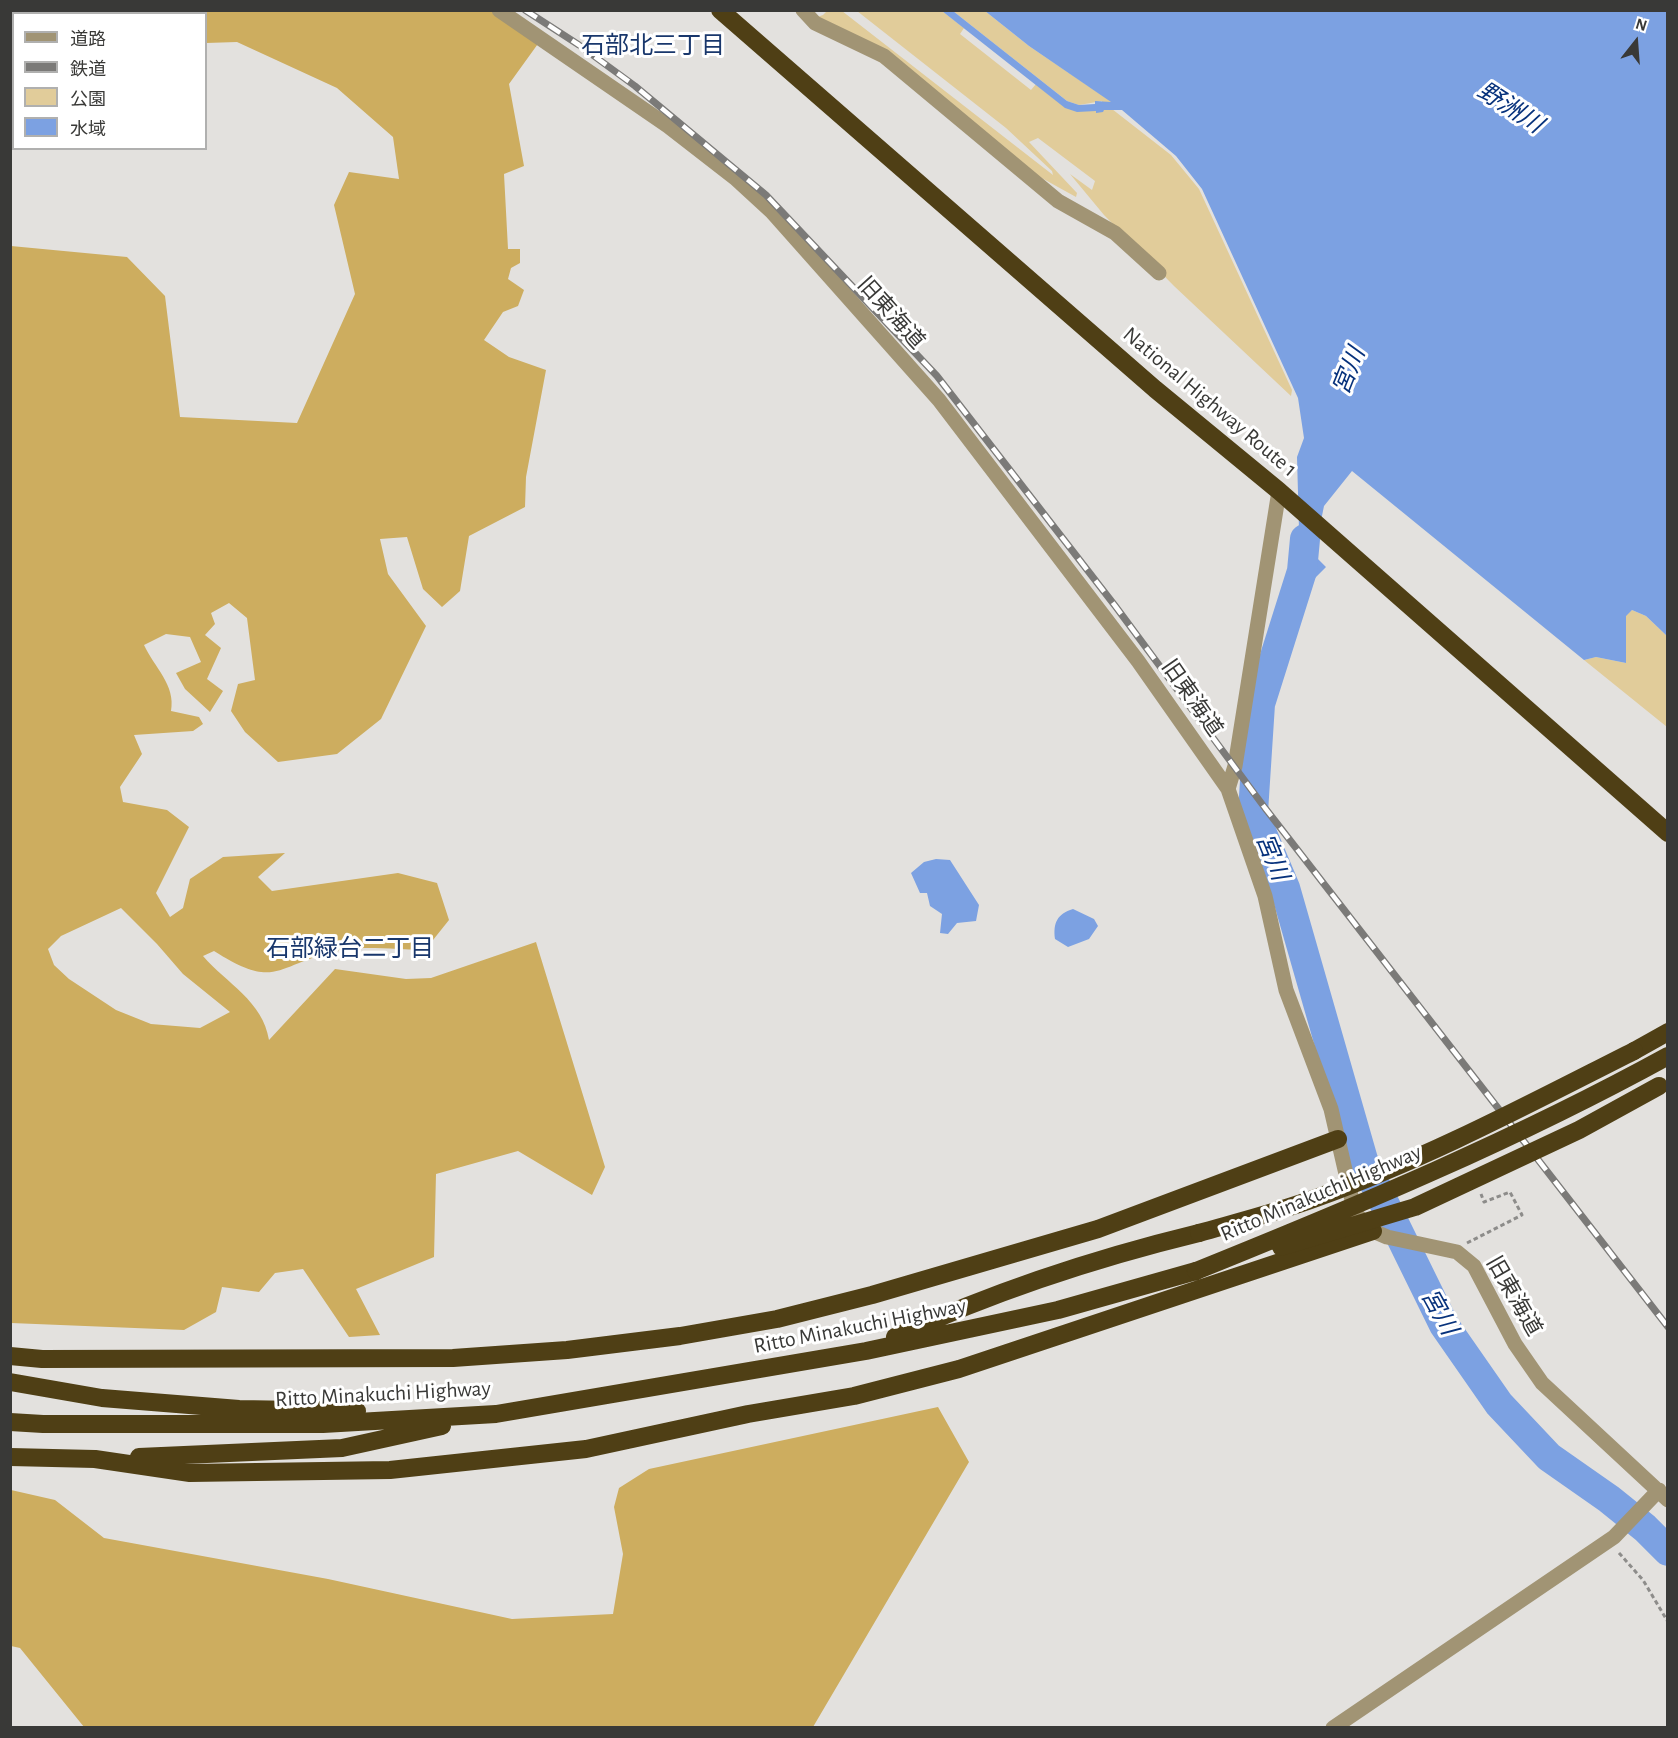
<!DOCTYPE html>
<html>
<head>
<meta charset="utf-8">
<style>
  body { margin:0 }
  #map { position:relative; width:1678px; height:1738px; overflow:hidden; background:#e3e1de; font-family:"Alegreya Sans","Noto Sans JP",sans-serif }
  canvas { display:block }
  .frame { position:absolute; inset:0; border:12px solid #393937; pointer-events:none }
  .legend { position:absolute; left:12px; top:12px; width:195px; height:138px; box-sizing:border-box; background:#fff; border:2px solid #b0b0af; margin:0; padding:8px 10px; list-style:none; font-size:18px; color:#393937 }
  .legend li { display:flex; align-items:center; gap:12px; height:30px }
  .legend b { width:30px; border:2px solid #b0b0af }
  .north { position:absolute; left:1606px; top:12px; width:60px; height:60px; -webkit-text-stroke:4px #fff; paint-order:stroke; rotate:17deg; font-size:16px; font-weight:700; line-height:24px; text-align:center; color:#393937 }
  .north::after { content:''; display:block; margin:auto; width:21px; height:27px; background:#393937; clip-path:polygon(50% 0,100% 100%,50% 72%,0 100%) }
</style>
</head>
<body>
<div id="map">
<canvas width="1678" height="1738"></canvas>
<div class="frame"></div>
<ul class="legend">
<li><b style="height:8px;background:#a19474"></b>道路</li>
<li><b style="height:8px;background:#7b7a78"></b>鉄道</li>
<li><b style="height:16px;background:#e1cc9a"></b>公園</li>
<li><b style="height:16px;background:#7ca1e2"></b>水域</li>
</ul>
<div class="north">N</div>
</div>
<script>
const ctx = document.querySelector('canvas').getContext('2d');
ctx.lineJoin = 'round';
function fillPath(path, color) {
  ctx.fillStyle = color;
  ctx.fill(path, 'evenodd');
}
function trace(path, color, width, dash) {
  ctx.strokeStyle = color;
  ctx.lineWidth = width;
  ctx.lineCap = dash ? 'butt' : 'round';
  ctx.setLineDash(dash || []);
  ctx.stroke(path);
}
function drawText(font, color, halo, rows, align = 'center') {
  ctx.font = font + ' "Alegreya Sans","Noto Sans JP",sans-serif';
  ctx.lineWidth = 6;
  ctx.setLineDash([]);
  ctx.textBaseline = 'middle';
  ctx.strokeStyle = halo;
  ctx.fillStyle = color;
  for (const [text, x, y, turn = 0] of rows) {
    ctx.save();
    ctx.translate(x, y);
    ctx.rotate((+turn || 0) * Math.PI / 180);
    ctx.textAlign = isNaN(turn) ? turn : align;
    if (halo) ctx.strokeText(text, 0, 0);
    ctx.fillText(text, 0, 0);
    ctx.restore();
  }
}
fillPath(new Path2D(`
  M 827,11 L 842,11 L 1053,175 L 1052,171 L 1006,128 L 857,11 L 942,11 L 964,28 L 960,34 L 1031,90 L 1036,84 C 1069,111 1069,113 1112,109 L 1171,155 L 1199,189 L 1292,390 L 1291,396 L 1174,286 L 1104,215 L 1070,174 L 1092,190 L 1095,181 L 1038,138 L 1029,142 L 1077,193 L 1076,197 L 1038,176 L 817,17 L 823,15 Z
  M 953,11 L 985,11 L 1029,46 L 1112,102 L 1102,104 L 1102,101 L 1079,105 L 1067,101 Z
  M 1632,610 L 1646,616 L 1667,636 L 1667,727 L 1584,660 L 1596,657 L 1626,663 L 1625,616 Z`), '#e1cc9a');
fillPath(new Path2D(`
  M 158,11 L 494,11 L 540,41 L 509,84 L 524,166 L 504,174 L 508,249 L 520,249 L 520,263 L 511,268 L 508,279 L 524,290 L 518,306 L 503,312 L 484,340 L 509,357 L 546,370 L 526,477 L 525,507 L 469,536 L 460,591 L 442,607 L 423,589 L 407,537 L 380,539 L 388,574 L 426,626 L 381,719 L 337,754 L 278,762 L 245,732 L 231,711 L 238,684 L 255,680 L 247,618 L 229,603 L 211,613 L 215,624 L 205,635 L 221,648 L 207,679 L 223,691 L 210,712 L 185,689 L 176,673 L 201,662 L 190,637 L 166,634 L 144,645 C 154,667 176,685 171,711 L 199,717 L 203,724 L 193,731 L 134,735 L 142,754 L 120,787 L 123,802 L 167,810 L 189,827 L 156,893 L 170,917 L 183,908 L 190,879 L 223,857 L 285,853 L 258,877 L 272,891 L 398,873 L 437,883 L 449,920 L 425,950 C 400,950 359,945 336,951 C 275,965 277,991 214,951 L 203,956 C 226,983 263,1001 269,1040 L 335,969 L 406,979 L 431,978 L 536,942 L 605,1167 L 592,1195 L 518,1151 L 436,1174 L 434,1257 L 356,1289 L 380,1335 L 349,1337 L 303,1269 L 275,1273 L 259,1292 L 222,1287 L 216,1312 L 184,1330 L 11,1323 L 11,246 L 127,257 L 165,296 L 180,417 L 297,423 L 355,294 L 334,205 L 349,172 L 399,179 L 393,137 L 337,88 L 237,42 L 206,43 L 206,14 L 157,13 ZM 121,908 L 157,944 L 183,974 L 230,1012 L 200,1028 L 151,1024 L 116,1010 L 69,979 L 54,965 L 48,949 L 61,936 Z
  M 938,1407 L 969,1462 L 813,1727 L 84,1727 L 20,1648 L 11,1646 L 11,1490 L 55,1500 L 104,1538 L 328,1579 L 512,1619 L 613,1614 L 623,1554 L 614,1507 L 619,1488 L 649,1469 Z`), '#cdad5f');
fillPath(new Path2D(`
  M 942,11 L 953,11 L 1067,101 L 1079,105 L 1095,104 L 1095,101 L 1111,102 L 1029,46 L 985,11 L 1667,11 L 1667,636 L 1646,616 L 1632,610 L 1626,616 L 1626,663 L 1596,657 L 1584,660 L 1352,471 L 1324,506 L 1314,555 L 1326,567 L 1311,582 L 1294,577 L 1299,529 L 1297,457 L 1304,438 L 1298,398 L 1202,189 L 1176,156 L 1122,110 L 1104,110 L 1103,112 L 1096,113 L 1096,111 L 1077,112 L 1065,108 Z
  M 936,859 L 950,860 L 979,905 L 976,921 L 957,923 L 948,934 L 940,933 L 942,914 L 930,906 L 927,893 L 920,893 L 911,873 L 924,862 Z
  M 1073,909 L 1094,919 L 1098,926 L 1089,939 L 1068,947 L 1055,939 C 1053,923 1057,914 1073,909 Z`), '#7ca1e2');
trace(new Path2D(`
  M 1305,539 L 1302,571 L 1260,704 L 1253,812 L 1285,888 L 1363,1160 L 1444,1325 L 1499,1404 L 1549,1457 L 1609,1499 L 1645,1528 L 1668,1551`), '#7ca1e2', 30);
trace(new Path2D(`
  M 1467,1243 L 1522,1215 L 1510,1192 L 1484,1202 L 1481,1194
  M 1619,1553 L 1643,1580 L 1668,1622`), '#8d8c8a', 3, [4.5, 3]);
trace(new Path2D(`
  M 499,10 L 668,126 L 735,178 L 772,212 L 939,400 L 1138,661 L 1228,789 L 1265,896 L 1286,990 L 1331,1109 L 1355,1213 L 1373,1231 L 1387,1237 L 1457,1252 L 1474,1266 L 1515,1344 L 1542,1383 L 1668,1500
  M 803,10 L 815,23 L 884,56 L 1058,201 L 1115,233 L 1159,273
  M 1228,789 L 1235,766 L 1279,491
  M 1333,1728 L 1614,1537 L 1659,1490`), '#a19474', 15);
trace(new Path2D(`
  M 720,10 L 1155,389 L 1279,491 L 1668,833
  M 1634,1051 L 1668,1032
  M 895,1337 C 995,1291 1092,1259 1199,1233
  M 10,1356 L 42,1359 L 453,1358 L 567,1350 L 680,1336 L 777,1319 L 872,1295 L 1098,1229 L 1338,1139
  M 10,1382 L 102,1398 L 239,1409 L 357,1411
  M 10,1422 L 43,1424 L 323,1424 L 496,1414 L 866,1351 L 1058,1310 L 1196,1271
  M 10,1457 L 95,1459 L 190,1473 L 390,1470 L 586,1449 L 748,1414 L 854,1396 L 959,1369 L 1373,1231
  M 139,1457 L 342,1448 L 442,1426`), '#4f3f15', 18);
const rail = new Path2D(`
  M 525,10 L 579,45 L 635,86 L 766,195 L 937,376 L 1116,607 L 1265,808 L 1668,1327`);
trace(rail, '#7b7a78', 7);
trace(rail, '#fff', 4.5, [14]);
trace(new Path2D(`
  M 1199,1233 C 1238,1222 1278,1212 1316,1198 C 1426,1159 1529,1104 1634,1051
  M 1281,1247 L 1415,1207 L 1579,1130 L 1659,1086
  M 1196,1271 C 1357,1206 1515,1140 1668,1056`), '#4f3f15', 18);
drawText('22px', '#393937', '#fff', [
  ["旧東海道",891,313,48],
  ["National Highway Route 1",1210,402,40],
  ["旧東海道",1192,698,55],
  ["Ritto Minakuchi Highway",1321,1193,-23],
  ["旧東海道",1514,1296,60],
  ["Ritto Minakuchi Highway",860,1326,-11],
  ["Ritto Minakuchi Highway",383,1394,-3]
]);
drawText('24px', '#19376c', '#fff', [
  ["石部北三丁目",653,46],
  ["石部緑台二丁目",350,949]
]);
drawText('italic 24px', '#07327c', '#fff', [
  ["野洲川",1510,108,33],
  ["宮川",1349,371,-68],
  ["宮川",1272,857,68],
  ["宮川",1439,1312,61]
]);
</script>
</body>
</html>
